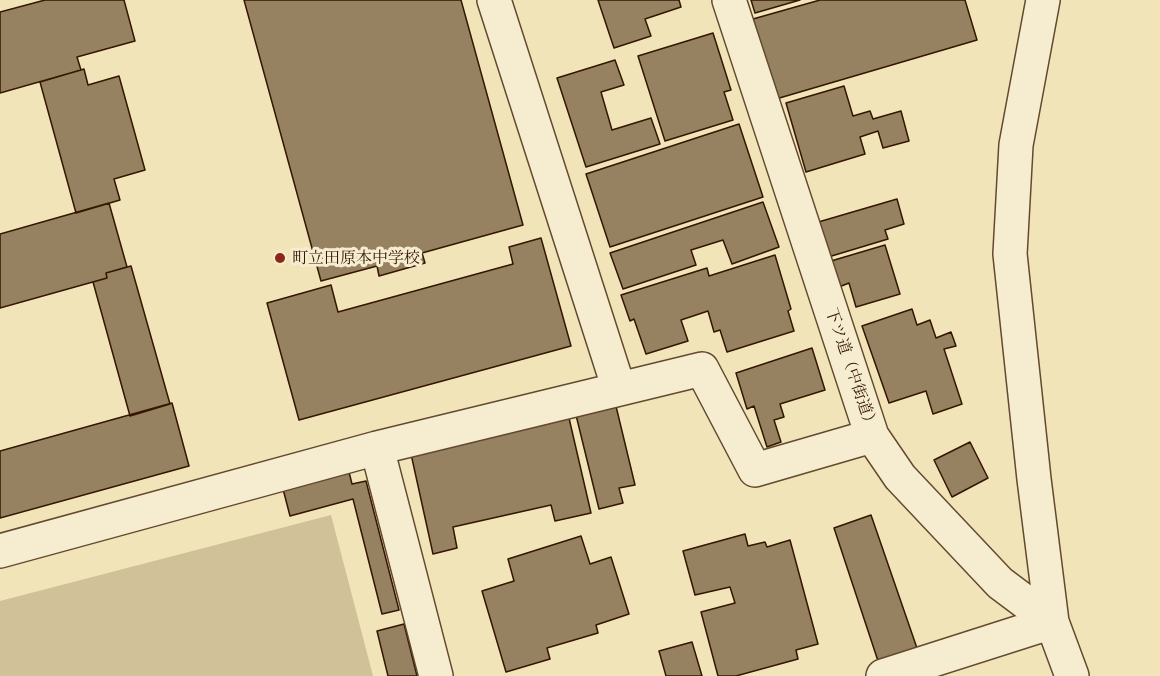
<!DOCTYPE html>
<html>
<head>
<meta charset="utf-8">
<style>
  body { margin:0 }
  canvas { display:block; background:#f1e4b8 }
</style>
</head>
<body>
<canvas width="1160" height="676"></canvas>
<script>
const ctx = document.querySelector('canvas').getContext('2d');
ctx.lineJoin = 'round';
function fillPath(path, color) {
  ctx.fillStyle = color;
  ctx.fill(path, 'evenodd');
}
function trace(path, color, width, dash) {
  ctx.strokeStyle = color;
  ctx.lineWidth = width;
  ctx.lineCap = dash ? 'butt' : 'round';
  ctx.setLineDash(dash || []);
  ctx.stroke(path);
}
function drawText(font, color, halo, rows, align = 'center') {
  ctx.font = font + ' "Libre Caslon Text","Noto Serif JP",serif';
  ctx.lineWidth = 6;
  ctx.setLineDash([]);
  ctx.textBaseline = 'middle';
  ctx.strokeStyle = halo;
  ctx.fillStyle = color;
  for (const [text, x, y, turn = 0] of rows) {
    ctx.save();
    ctx.translate(x, y);
    ctx.rotate((+turn || 0) * Math.PI / 180);
    ctx.textAlign = isNaN(turn) ? turn : align;
    if (halo) ctx.strokeText(text, 0, 0);
    ctx.fillText(text, 0, 0);
    ctx.restore();
  }
}
fillPath(new Path2D(`
  M 331,515 L 373,676 L 0,676 L 0,601 Z`), '#d1c199');
const building = new Path2D(`
  M 45,0 L 124,0 L 135,41 L 77,57 L 81,70 L 0,93 L 0,12 Z
  M 244,0 L 461,0 L 523,225 L 422,253 L 425,263 L 379,276 L 377,266 L 321,281 Z
  M 598,0 L 679,0 L 681,7 L 645,19 L 651,36 L 614,48 Z
  M 751,0 L 800,0 L 755,13 Z
  M 820,0 L 965,0 L 977,40 L 776,99 L 753,19 Z
  M 713,33 L 731,90 L 724,92 L 733,120 L 665,141 L 638,56 Z
  M 615,60 L 624,85 L 601,92 L 612,130 L 651,118 L 660,144 L 586,167 L 557,78 Z
  M 84,69 L 88,85 L 119,76 L 145,170 L 114,179 L 120,200 L 76,213 L 40,82 Z
  M 844,86 L 853,116 L 870,111 L 873,119 L 901,111 L 909,141 L 883,148 L 878,131 L 860,137 L 865,154 L 806,172 L 786,103 Z
  M 739,124 L 763,197 L 610,247 L 586,174 Z
  M 897,199 L 904,224 L 885,230 L 888,239 L 825,258 L 815,223 Z
  M 763,202 L 779,247 L 732,264 L 723,240 L 691,250 L 696,265 L 623,289 L 610,253 Z
  M 109,203 L 127,267 L 106,273 L 107,278 L 0,308 L 0,234 Z
  M 541,238 L 571,346 L 299,420 L 267,303 L 331,285 L 338,312 L 513,264 L 509,247 Z
  M 885,245 L 900,294 L 856,307 L 849,283 L 839,287 L 831,261 Z
  M 775,255 L 791,309 L 788,311 L 794,331 L 727,352 L 720,330 L 714,332 L 708,311 L 681,320 L 688,341 L 646,354 L 634,319 L 630,321 L 621,295 L 707,268 L 709,276 Z
  M 131,266 L 170,404 L 130,416 L 93,282 L 107,278 L 106,273 Z
  M 912,309 L 917,325 L 930,320 L 936,338 L 951,332 L 956,346 L 944,349 L 962,404 L 933,414 L 926,391 L 889,403 L 862,326 Z
  M 812,348 L 825,390 L 780,404 L 784,417 L 774,420 L 781,442 L 767,447 L 754,406 L 747,409 L 736,373 Z
  M 615,402 L 635,485 L 619,488 L 623,503 L 599,509 L 575,411 Z
  M 172,403 L 189,466 L 0,518 L 0,451 Z
  M 569,418 L 591,513 L 555,521 L 551,505 L 453,527 L 457,548 L 433,554 L 411,454 Z
  M 970,442 L 988,478 L 952,497 L 934,460 Z
  M 349,472 L 352,484 L 366,481 L 399,610 L 382,614 L 353,499 L 290,516 L 283,489 Z
  M 871,515 L 918,651 L 879,664 L 834,528 Z
  M 745,534 L 748,546 L 765,542 L 767,547 L 790,540 L 818,644 L 796,650 L 798,659 L 736,676 L 718,676 L 701,612 L 735,603 L 730,587 L 695,595 L 683,551 Z
  M 581,536 L 590,564 L 611,557 L 629,614 L 596,625 L 598,633 L 547,648 L 550,659 L 506,672 L 482,591 L 514,581 L 508,559 Z
  M 404,624 L 417,676 L 388,676 L 377,631 Z
  M 692,642 L 702,676 L 666,676 L 659,651 Z`);
fillPath(building, '#968160');
trace(building, '#341601', 1.5);
const minor = new Path2D(`
  M 494,0 L 619,389
  M 729,0 L 872,436 L 900,477 L 1000,583 L 1052,622
  M 1043,0 L 1016,145 L 1010,254 L 1034,479 L 1052,622 L 1072,676
  M 377,448 L 436,676
  M 0,551 L 377,448 L 702,369 L 755,470 L 872,436
  M 883,676 L 1052,622`);
trace(minor, '#634a2f', 36);
trace(minor, '#f6edd1', 33);
for (const [x, y, r, color] of [
  [280,258,6,"#8f2418"]
]) {
  const dot = new Path2D();
  dot.arc(x, y, r, 0, 2 * Math.PI);
  ctx.fillStyle = color;
  ctx.fill(dot);
  trace(dot, '#f6edd1', 2);
}
drawText('16px', '#341601', '#f6edd1', [
  ["町立田原本中学校",292,258]
], 'left');
drawText('16px', '#341601', '#f6edd1', [
  ["下ツ道（中街道）",851,369,71]
]);
</script>
</body>
</html>
